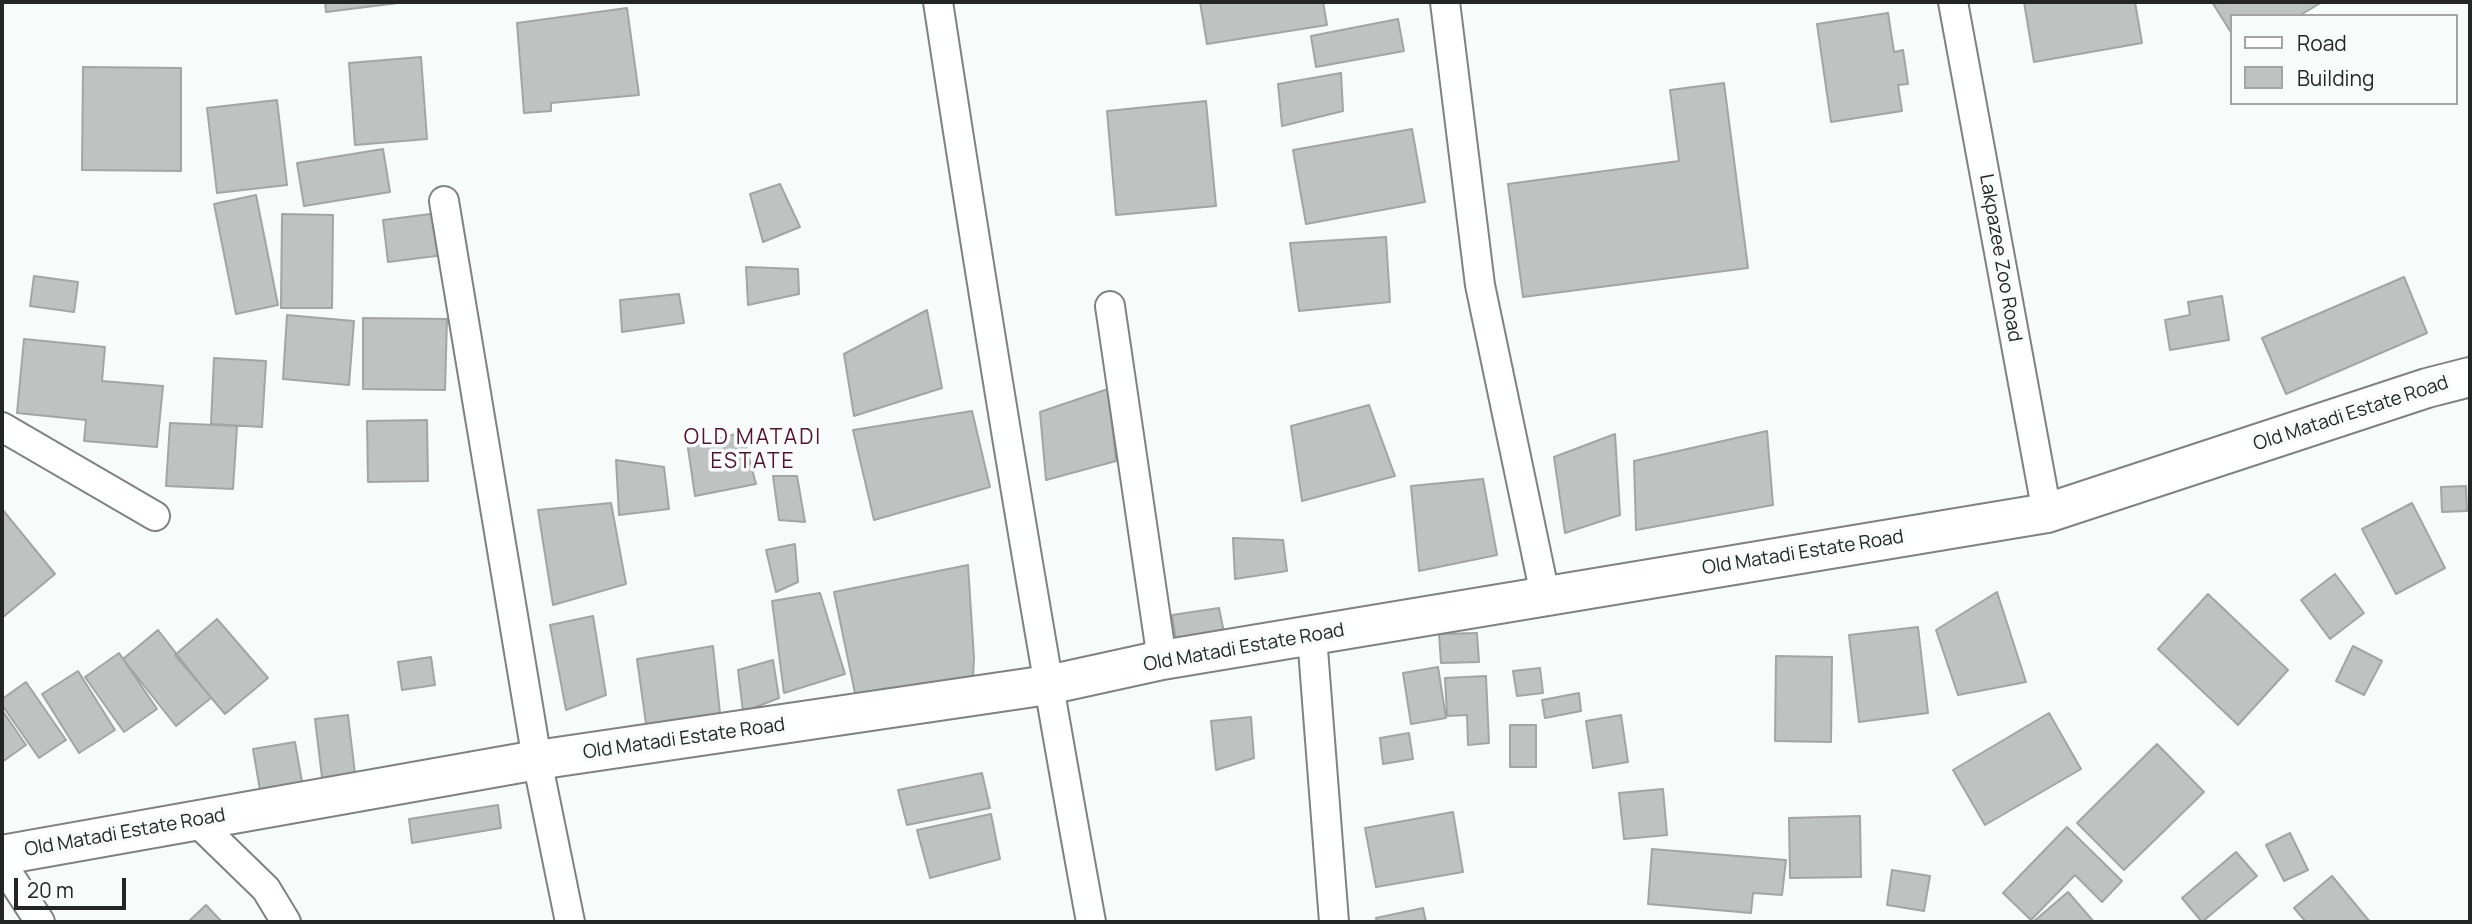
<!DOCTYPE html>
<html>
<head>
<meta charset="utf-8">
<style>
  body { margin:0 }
  #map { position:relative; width:2472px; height:924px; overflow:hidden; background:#f7fbf9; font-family:Manrope,sans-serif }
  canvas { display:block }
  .frame { position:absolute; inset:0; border:4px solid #242525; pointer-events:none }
  .legend { position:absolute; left:2230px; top:14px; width:228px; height:91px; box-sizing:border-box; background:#f7fbf9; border:2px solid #a3a5a4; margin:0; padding:9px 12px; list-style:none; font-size:21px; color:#242525 }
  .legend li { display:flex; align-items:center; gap:14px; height:35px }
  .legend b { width:35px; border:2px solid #a3a5a4 }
  .scale { position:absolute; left:14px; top:878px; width:112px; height:32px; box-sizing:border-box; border:4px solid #242525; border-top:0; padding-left:9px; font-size:21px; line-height:24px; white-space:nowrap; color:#242525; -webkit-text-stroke:5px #f7fbf9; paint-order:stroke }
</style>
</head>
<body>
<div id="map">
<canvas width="2472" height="924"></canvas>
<div class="frame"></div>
<ul class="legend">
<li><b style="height:9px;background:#fff"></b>Road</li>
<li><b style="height:19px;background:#bec2c1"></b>Building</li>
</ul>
<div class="scale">20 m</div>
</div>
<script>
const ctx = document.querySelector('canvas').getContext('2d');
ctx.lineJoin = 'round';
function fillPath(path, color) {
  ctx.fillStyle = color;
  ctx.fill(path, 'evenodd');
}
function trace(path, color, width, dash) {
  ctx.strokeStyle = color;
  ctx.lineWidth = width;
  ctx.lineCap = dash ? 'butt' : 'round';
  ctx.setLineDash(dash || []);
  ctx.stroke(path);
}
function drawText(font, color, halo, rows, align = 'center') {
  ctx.font = font + ' Manrope,sans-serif';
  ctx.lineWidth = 7;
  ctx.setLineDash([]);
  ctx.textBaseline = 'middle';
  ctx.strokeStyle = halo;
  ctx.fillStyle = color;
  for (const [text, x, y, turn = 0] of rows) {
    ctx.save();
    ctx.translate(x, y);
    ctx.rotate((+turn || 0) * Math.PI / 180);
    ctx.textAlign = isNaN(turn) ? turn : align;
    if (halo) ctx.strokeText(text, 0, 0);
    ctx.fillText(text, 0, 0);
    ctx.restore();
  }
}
const building = new Path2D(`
  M 325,2 L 406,2 L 326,12 Z
  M 1200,2 L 1323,2 L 1327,25 L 1207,44 Z
  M 2024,2 L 2135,2 L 2142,43 L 2034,62 Z
  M 2212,2 L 2322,2 L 2299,16 L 2232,16 L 2232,34 Z
  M 627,8 L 639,95 L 551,103 L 551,111 L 524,113 L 517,23 Z
  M 1888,13 L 1894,52 L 1903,50 L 1908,84 L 1898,85 L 1902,111 L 1831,122 L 1817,24 Z
  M 1398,19 L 1404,51 L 1316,67 L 1311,36 Z
  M 421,57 L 427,139 L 355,145 L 349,63 Z
  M 83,67 L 181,68 L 181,171 L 82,170 Z
  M 1341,73 L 1343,111 L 1282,126 L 1278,84 Z
  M 1724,83 L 1748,268 L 1523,297 L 1508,184 L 1679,161 L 1670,90 Z
  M 277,100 L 287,185 L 217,193 L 207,108 Z
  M 1206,101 L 1216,206 L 1116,215 L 1107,111 Z
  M 1412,129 L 1425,202 L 1306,224 L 1293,150 Z
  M 383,149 L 390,192 L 304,206 L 297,163 Z
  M 780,184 L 800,227 L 763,242 L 750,194 Z
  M 256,195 L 278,305 L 236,314 L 214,204 Z
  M 438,213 L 444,255 L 388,262 L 383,220 Z
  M 282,214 L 333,215 L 332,308 L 281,308 Z
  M 1386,237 L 1390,302 L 1299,311 L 1290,243 Z
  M 746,267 L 798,269 L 799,294 L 748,305 Z
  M 34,276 L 78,282 L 74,312 L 30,306 Z
  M 2404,277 L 2427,333 L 2286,394 L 2262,338 Z
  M 679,294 L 684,323 L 622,332 L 620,300 Z
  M 2222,296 L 2229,340 L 2170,350 L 2165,320 L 2190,315 L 2188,302 Z
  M 927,310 L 942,388 L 854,416 L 844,354 Z
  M 287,315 L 354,321 L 349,385 L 283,379 Z
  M 363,318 L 447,319 L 445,390 L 363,389 Z
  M 24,339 L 105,347 L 102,381 L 163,386 L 157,447 L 84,441 L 86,420 L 17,413 Z
  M 214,358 L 266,361 L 262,427 L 211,424 Z
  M 1108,389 L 1116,461 L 1046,480 L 1040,412 Z
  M 1369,405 L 1395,476 L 1302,501 L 1291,426 Z
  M 972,411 L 990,487 L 874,520 L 853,430 Z
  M 427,420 L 428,481 L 368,482 L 367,421 Z
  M 170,423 L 237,426 L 233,489 L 166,486 Z
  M 1767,431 L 1773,505 L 1636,530 L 1634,461 Z
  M 742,432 L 756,484 L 695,496 L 688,448 Z
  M 1615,434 L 1620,515 L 1565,533 L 1554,457 Z
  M 616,460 L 664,467 L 669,509 L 619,515 Z
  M 773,476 L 797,476 L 805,522 L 779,520 Z
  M 1483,479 L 1497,555 L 1419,571 L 1411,486 Z
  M 2466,486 L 2467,511 L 2442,512 L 2441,487 Z
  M 611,503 L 626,584 L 553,605 L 538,510 Z
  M 2412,503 L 2445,568 L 2396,594 L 2362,529 Z
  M 2,509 L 55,574 L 2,618 Z
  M 1233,538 L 1283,540 L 1287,571 L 1235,579 Z
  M 795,544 L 798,582 L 776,592 L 766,550 Z
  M 968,565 L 974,658 L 973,676 L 856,698 L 834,592 Z
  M 2335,574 L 2364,613 L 2330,639 L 2301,600 Z
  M 1997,592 L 2026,682 L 1958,695 L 1936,630 Z
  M 820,593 L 845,674 L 784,693 L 772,601 Z
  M 2208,594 L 2288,670 L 2238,725 L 2158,649 Z
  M 1219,608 L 1227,647 L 1178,654 L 1172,615 Z
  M 593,616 L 606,695 L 566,710 L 550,625 Z
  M 217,619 L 268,678 L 225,714 L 175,655 Z
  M 1918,627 L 1928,713 L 1859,722 L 1849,635 Z
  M 158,630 L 211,698 L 176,726 L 123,659 Z
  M 1477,633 L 1479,662 L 1441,663 L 1439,634 Z
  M 713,646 L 721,723 L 648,738 L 637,659 Z
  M 2353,646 L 2382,661 L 2364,695 L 2336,681 Z
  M 119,653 L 157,709 L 124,732 L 85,677 Z
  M 1776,656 L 1832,657 L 1831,742 L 1775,741 Z
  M 431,657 L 435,685 L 402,690 L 398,662 Z
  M 773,660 L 779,698 L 743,712 L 738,670 Z
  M 1438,667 L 1446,718 L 1411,724 L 1403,673 Z
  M 1540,668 L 1543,693 L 1517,696 L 1513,671 Z
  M 78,671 L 115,730 L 79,753 L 42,694 Z
  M 1486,676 L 1489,743 L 1468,745 L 1467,715 L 1447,716 L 1445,678 Z
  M 26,682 L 66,740 L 39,758 L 2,705 L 2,699 Z
  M 1579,693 L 1581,711 L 1545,718 L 1542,700 Z
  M 2,710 L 26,745 L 2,762 Z
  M 2049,713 L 2081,769 L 1985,825 L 1953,770 Z
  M 348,715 L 356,782 L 323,786 L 315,719 Z
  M 1621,715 L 1628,762 L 1593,768 L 1586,721 Z
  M 1251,717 L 1254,758 L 1216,770 L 1211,721 Z
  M 1510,725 L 1536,725 L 1536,767 L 1510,767 Z
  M 1409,733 L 1413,759 L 1383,764 L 1380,738 Z
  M 295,742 L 302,782 L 260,790 L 253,749 Z
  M 2157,744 L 2204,792 L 2124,870 L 2077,823 Z
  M 982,773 L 990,808 L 907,825 L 898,790 Z
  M 1663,789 L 1667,835 L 1624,839 L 1619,793 Z
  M 498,805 L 501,828 L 412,843 L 409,819 Z
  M 1453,812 L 1463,872 L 1376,887 L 1365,828 Z
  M 991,814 L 1000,859 L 930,878 L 917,830 Z
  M 1860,816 L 1861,877 L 1790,878 L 1789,818 Z
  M 2067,827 L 2122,881 L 2102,902 L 2075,875 L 2031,920 L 2003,893 Z
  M 2290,833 L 2308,870 L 2284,881 L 2266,845 Z
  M 1652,849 L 1786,860 L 1782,895 L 1753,893 L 1751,913 L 1648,904 Z
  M 2236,852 L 2257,876 L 2202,922 L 2182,898 Z
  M 1892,870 L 1930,876 L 1924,911 L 1887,905 Z
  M 2332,876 L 2370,922 L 2306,922 L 2294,908 Z
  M 2068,892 L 2094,922 L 2033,922 Z
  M 206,905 L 222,922 L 188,922 Z
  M 1423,908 L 1426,922 L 1377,922 L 1376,918 Z`);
fillPath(building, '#bec2c1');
trace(building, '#a2a5a4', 2);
const street = new Path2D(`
  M 938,2 C 985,309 1035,616 1091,922
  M 1445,2 L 1480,285 L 1545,595
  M 1953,2 L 2047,513
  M 444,201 L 537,760 L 570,922
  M 1110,306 L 1162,660
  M 2,427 L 155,516
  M 1312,636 L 1334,922
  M 195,820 L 266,889 L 286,922
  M 2,864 L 40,922`);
const secondary = new Path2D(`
  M 2,855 L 537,760 L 1048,685 L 1162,660 L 2047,513 L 2427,388 L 2470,377`);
trace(street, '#7e8281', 32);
trace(secondary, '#7e8281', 42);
trace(street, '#fff', 28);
trace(secondary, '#fff', 38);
drawText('19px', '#242525', '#f7fbf9', [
  ["Lakpazee Zoo Road",2000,258,80],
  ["Old Matadi Estate Road",2351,414,-18],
  ["Old Matadi Estate Road",1803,553,-9],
  ["Old Matadi Estate Road",1244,648,-10],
  ["Old Matadi Estate Road",684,739,-8],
  ["Old Matadi Estate Road",125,833,-10]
]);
ctx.letterSpacing = '2px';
drawText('21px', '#521130', '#f7fbf9', [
  ["OLD MATADI",753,438],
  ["ESTATE",753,462]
]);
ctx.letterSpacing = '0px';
</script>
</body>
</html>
